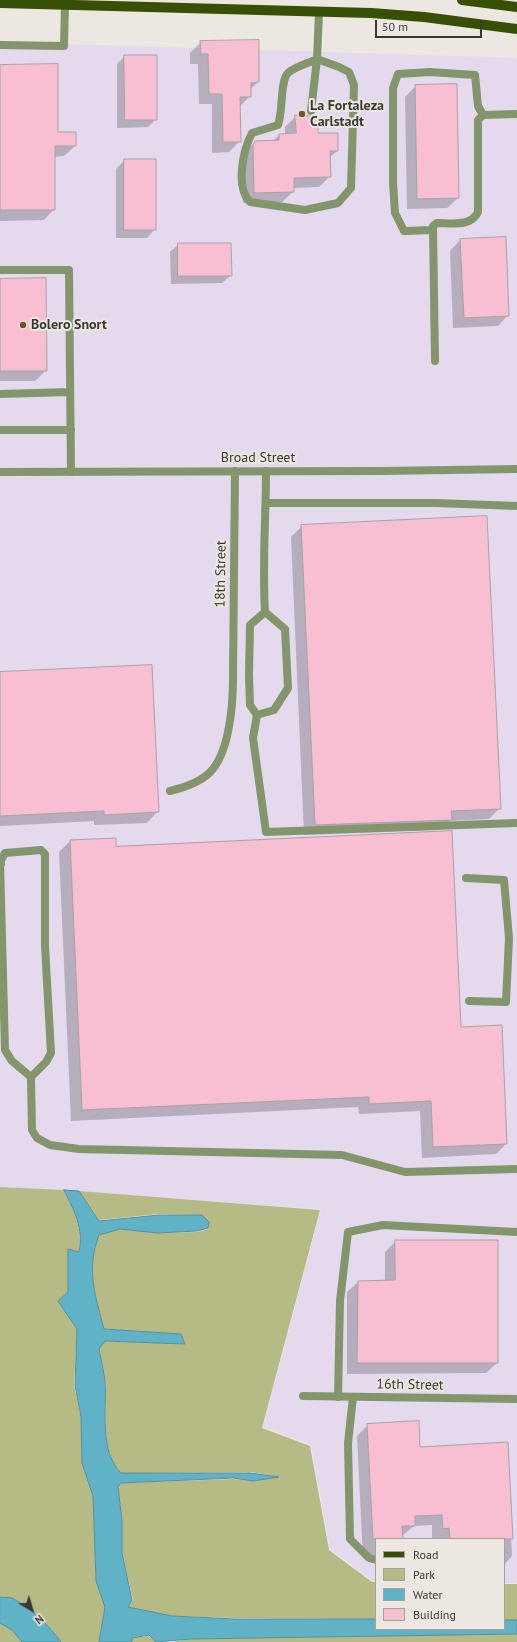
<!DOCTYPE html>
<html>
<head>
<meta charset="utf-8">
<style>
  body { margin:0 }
  #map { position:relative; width:517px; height:1642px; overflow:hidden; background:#ece7e1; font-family:"PT Sans",sans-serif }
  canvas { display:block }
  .legend { position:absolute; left:375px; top:1538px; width:130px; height:92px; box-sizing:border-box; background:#ece7e1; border:1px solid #a5a19d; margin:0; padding:5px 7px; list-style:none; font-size:12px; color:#3a3836 }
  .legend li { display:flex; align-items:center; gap:8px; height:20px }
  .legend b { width:20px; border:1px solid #a5a19d }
  .north { position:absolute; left:12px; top:1590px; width:40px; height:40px; -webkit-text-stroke:3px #ece7e1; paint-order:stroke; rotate:142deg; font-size:11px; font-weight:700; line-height:16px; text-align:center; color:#3a3836 }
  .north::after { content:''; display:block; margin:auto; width:14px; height:18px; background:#3a3836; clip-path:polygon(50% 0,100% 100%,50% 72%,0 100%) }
  .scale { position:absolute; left:375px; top:20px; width:107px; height:18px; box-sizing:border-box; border:2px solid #3a3836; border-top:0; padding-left:5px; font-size:12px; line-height:14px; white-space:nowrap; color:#3a3836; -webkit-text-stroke:3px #ece7e1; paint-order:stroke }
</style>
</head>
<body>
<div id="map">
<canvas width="517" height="1642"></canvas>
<ul class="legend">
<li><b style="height:5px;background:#385005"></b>Road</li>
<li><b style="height:11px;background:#b6bb86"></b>Park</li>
<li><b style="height:11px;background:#60b2c7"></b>Water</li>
<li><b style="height:11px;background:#f7bfd1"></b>Building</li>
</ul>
<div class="north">N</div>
<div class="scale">50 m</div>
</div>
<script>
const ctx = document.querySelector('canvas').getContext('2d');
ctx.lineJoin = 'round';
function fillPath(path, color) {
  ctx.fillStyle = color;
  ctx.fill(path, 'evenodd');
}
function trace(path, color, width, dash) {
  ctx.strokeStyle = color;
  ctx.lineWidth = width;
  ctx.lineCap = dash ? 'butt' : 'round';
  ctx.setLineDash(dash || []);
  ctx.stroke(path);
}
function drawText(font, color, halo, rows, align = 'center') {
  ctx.font = font + ' "PT Sans",sans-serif';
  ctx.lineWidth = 4;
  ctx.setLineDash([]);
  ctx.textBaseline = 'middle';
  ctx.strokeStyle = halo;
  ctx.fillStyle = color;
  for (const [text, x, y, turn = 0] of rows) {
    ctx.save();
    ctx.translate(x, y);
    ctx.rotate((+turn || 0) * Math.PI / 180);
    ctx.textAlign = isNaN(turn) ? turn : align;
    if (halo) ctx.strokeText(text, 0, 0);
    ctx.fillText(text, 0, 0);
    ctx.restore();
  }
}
fillPath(new Path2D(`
  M 0,42 L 517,58 L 517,1583 L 504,1583 L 504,1539 L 376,1539 L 376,1581 L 373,1581 L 330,1549 L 311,1445 L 263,1427 L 321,1209 L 0,1187 Z`), '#e4d9ed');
fillPath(new Path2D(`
  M 0,1187 L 64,1190 C 74,1210 83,1229 79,1252 L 68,1249 L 68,1292 L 58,1301 L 77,1329 L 74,1385 L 81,1418 L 82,1462 L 93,1496 L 96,1581 L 105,1607 L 99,1642 L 61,1642 C 51,1626 30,1607 12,1598 C 9,1597 4,1597 0,1597 Z
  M 79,1191 L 320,1210 L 262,1428 L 310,1446 L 329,1550 L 372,1582 L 376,1582 L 376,1619 L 235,1618 L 172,1616 L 128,1607 L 133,1600 L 122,1553 L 122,1520 L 118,1487 L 122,1483 L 233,1479 L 253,1481 L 279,1477 L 251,1472 L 121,1473 C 98,1449 109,1410 105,1380 C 104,1369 101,1359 99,1349 L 105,1341 L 185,1344 L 181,1334 L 104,1329 C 95,1294 86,1270 99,1235 L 120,1229 L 157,1233 L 197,1232 L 208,1229 L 209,1222 L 202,1215 L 159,1214 L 99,1220 Z
  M 504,1584 L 517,1584 L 517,1620 L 504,1620 Z
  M 0,1623 L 12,1630 L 22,1642 L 0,1642 Z
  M 517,1634 L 517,1642 L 172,1642 L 191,1639 Z
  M 149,1636 L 156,1642 L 132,1642 L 132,1638 Z`), '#b6bb86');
const water = new Path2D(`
  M 64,1190 L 79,1191 L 99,1221 L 159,1215 L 202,1215 L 209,1222 L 208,1228 L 197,1231 L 157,1233 L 120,1229 L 99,1235 C 86,1269 95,1295 104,1329 L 181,1334 L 185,1344 L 105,1341 L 99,1349 C 101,1360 104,1371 105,1382 C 107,1411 99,1451 121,1473 L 250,1473 L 279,1477 L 253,1481 L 233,1478 L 121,1483 L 118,1487 L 122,1521 L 122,1553 L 132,1600 L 128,1607 L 172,1616 L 235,1619 L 376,1619 L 376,1629 L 504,1629 L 504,1620 L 517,1620 L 517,1634 L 191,1639 L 156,1642 L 149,1635 L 132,1638 L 132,1642 L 99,1642 L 105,1607 L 96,1581 L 93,1496 L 82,1463 L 81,1417 L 75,1385 L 77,1329 L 58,1301 L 68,1292 L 68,1249 L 79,1252 C 84,1229 74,1210 64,1190 Z
  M 0,1597 C 4,1598 9,1597 12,1598 C 30,1607 50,1626 61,1642 L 22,1642 L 12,1630 L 0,1623 Z`);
fillPath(water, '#60b2c7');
trace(water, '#558d9c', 1);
fillPath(new Path2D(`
  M 201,42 L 258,82 L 250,90 L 250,96 L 239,107 L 240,141 L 229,152 L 212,153 L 212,104 L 199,104 L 198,64 L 190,64 L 190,53 Z
  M 125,56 L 156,119 L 148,127 L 117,128 L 117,64 Z
  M 0,66 L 57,133 L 75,146 L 64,156 L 54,157 L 54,209 L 44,220 L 0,221 Z
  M 416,86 L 458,198 L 447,208 L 407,209 L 405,97 Z
  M 296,116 L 337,151 L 329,158 L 330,176 L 319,187 L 293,188 L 293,192 L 282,202 L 243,203 L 242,157 L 244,153 L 255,142 L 273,141 L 279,135 L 285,135 L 285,127 Z
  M 125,160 L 155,229 L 147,238 L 116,238 L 116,169 Z
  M 460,240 L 508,315 L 498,326 L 453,328 L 450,251 Z
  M 179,244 L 231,275 L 222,283 L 171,284 L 170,252 Z
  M 0,280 L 46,370 L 35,381 L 0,381 Z
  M 302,526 L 500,808 L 489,819 L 449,821 L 440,830 L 304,835 L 291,537 Z
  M 151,666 L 157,812 L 147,823 L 94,825 L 94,821 L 0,826 L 0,673 Z
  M 70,841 L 115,847 L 460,1028 L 506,1144 L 496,1154 L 422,1158 L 420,1111 L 359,1114 L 358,1107 L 71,1121 L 59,852 Z
  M 396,1241 L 497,1363 L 486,1373 L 347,1374 L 347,1292 L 358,1282 L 385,1282 L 385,1252 Z
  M 368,1425 L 419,1448 L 507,1443 L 512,1556 L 504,1565 L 504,1539 L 432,1539 L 432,1525 L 414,1526 L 402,1536 L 402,1539 L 376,1539 L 376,1557 L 363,1558 L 357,1436 Z`), '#0003');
const building = new Path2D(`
  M 259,40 L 259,82 L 251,83 L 251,97 L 240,97 L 241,142 L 223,142 L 222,94 L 209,94 L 208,54 L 201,54 L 200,41 Z
  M 124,55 L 157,55 L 157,120 L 125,120 Z
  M 58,64 L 58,132 L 76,132 L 76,146 L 55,146 L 55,210 L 0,210 L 0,65 Z
  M 457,84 L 459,198 L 417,199 L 415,85 Z
  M 295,115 L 311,116 L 318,115 L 318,133 L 338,133 L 338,151 L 330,151 L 331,177 L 294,178 L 294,192 L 254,193 L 253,145 L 255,141 L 279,140 L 279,134 L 296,133 Z
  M 124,159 L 156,159 L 156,230 L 124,230 Z
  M 506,237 L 509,316 L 464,318 L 460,239 Z
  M 178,243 L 231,243 L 232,276 L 178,276 Z
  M 46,278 L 47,371 L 0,371 L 0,279 Z
  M 487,516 L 501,809 L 451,811 L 452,820 L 315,825 L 301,525 Z
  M 152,665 L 159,812 L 104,815 L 104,811 L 0,816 L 0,672 Z
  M 452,831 L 461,1027 L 502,1025 L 507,1144 L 433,1147 L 431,1101 L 369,1104 L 369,1097 L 82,1110 L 70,840 L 116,838 L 116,846 Z
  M 395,1240 L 498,1240 L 498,1363 L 357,1363 L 358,1281 L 395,1280 Z
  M 419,1421 L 420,1447 L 508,1442 L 513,1539 L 450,1539 L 449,1528 L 443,1529 L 442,1515 L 415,1516 L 415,1526 L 402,1526 L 403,1539 L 373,1539 L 367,1424 Z`);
fillPath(building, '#f7bfd1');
trace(building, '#aaa2a4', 1);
trace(new Path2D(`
  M 0,45 L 64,46 L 65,5
  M 317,59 C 309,63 294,67 288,73 C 280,80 283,113 278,125 L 252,133 C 243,150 235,187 250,202 L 305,210 L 338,203 L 351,188 L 354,85 L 349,72 L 339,67 L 317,59 L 319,12
  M 311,111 L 317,59
  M 432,230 L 404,231 L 395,213 L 393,182 L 393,88 L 398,74 L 430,72 L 475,75 L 478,106 L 483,115
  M 0,270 L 69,270 L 71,472
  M 435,361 L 433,226 L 437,223 C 452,223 471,227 478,212 L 478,120 L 483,115 L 517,114
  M 0,394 L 70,392
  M 0,430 L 71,430
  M 266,503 L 435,503 L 517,506
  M 265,612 L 250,625 L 249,675 L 250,705 L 257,715 L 253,738 L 266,832 L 517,823
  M 257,715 L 274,710 L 288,688 L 285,629 L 265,612 C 262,565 266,518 266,471
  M 170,791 C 207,782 220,770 228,732 C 232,713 233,696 233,677
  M 466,878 L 504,880 L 509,938 L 506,1002 L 469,1001
  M 31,1077 L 12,1061 L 5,1050 L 0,862 L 5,853 L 41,850 L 45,854 L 45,946 L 51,1053 L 46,1062 L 31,1077 L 32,1130 L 37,1138 L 50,1145 L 79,1149 L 342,1155 L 405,1172 L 517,1169
  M 338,1397 L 340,1301 L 348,1232 L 383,1225 L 517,1232
  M 353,1397 L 348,1443 L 350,1539 L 369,1558 L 376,1560`), '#83966b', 8);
trace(new Path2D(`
  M 0,472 L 381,471 L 517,469
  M 233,677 L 235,471
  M 0,864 L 1,864
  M 303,1396 L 517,1399`), '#83966b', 8);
trace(new Path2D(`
  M 462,0 L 517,7
  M 0,3 L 371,13 L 424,17 L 517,29`), '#385005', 10);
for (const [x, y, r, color] of [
  [302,114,4,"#77532d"],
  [23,325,4,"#77532d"]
]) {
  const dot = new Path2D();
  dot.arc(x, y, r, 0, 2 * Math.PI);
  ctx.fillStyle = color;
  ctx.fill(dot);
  trace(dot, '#ece7e1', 1.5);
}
drawText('bold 14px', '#3a3836', '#ece7e1', [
  ["La Fortaleza",310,106],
  ["Carlstadt",310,122],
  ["Bolero Snort",31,325]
], 'left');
drawText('14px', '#3a3836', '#ece7e1', [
  ["Broad Street",258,458],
  ["18th Street",221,574,-89],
  ["16th Street",410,1385,1]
]);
</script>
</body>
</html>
